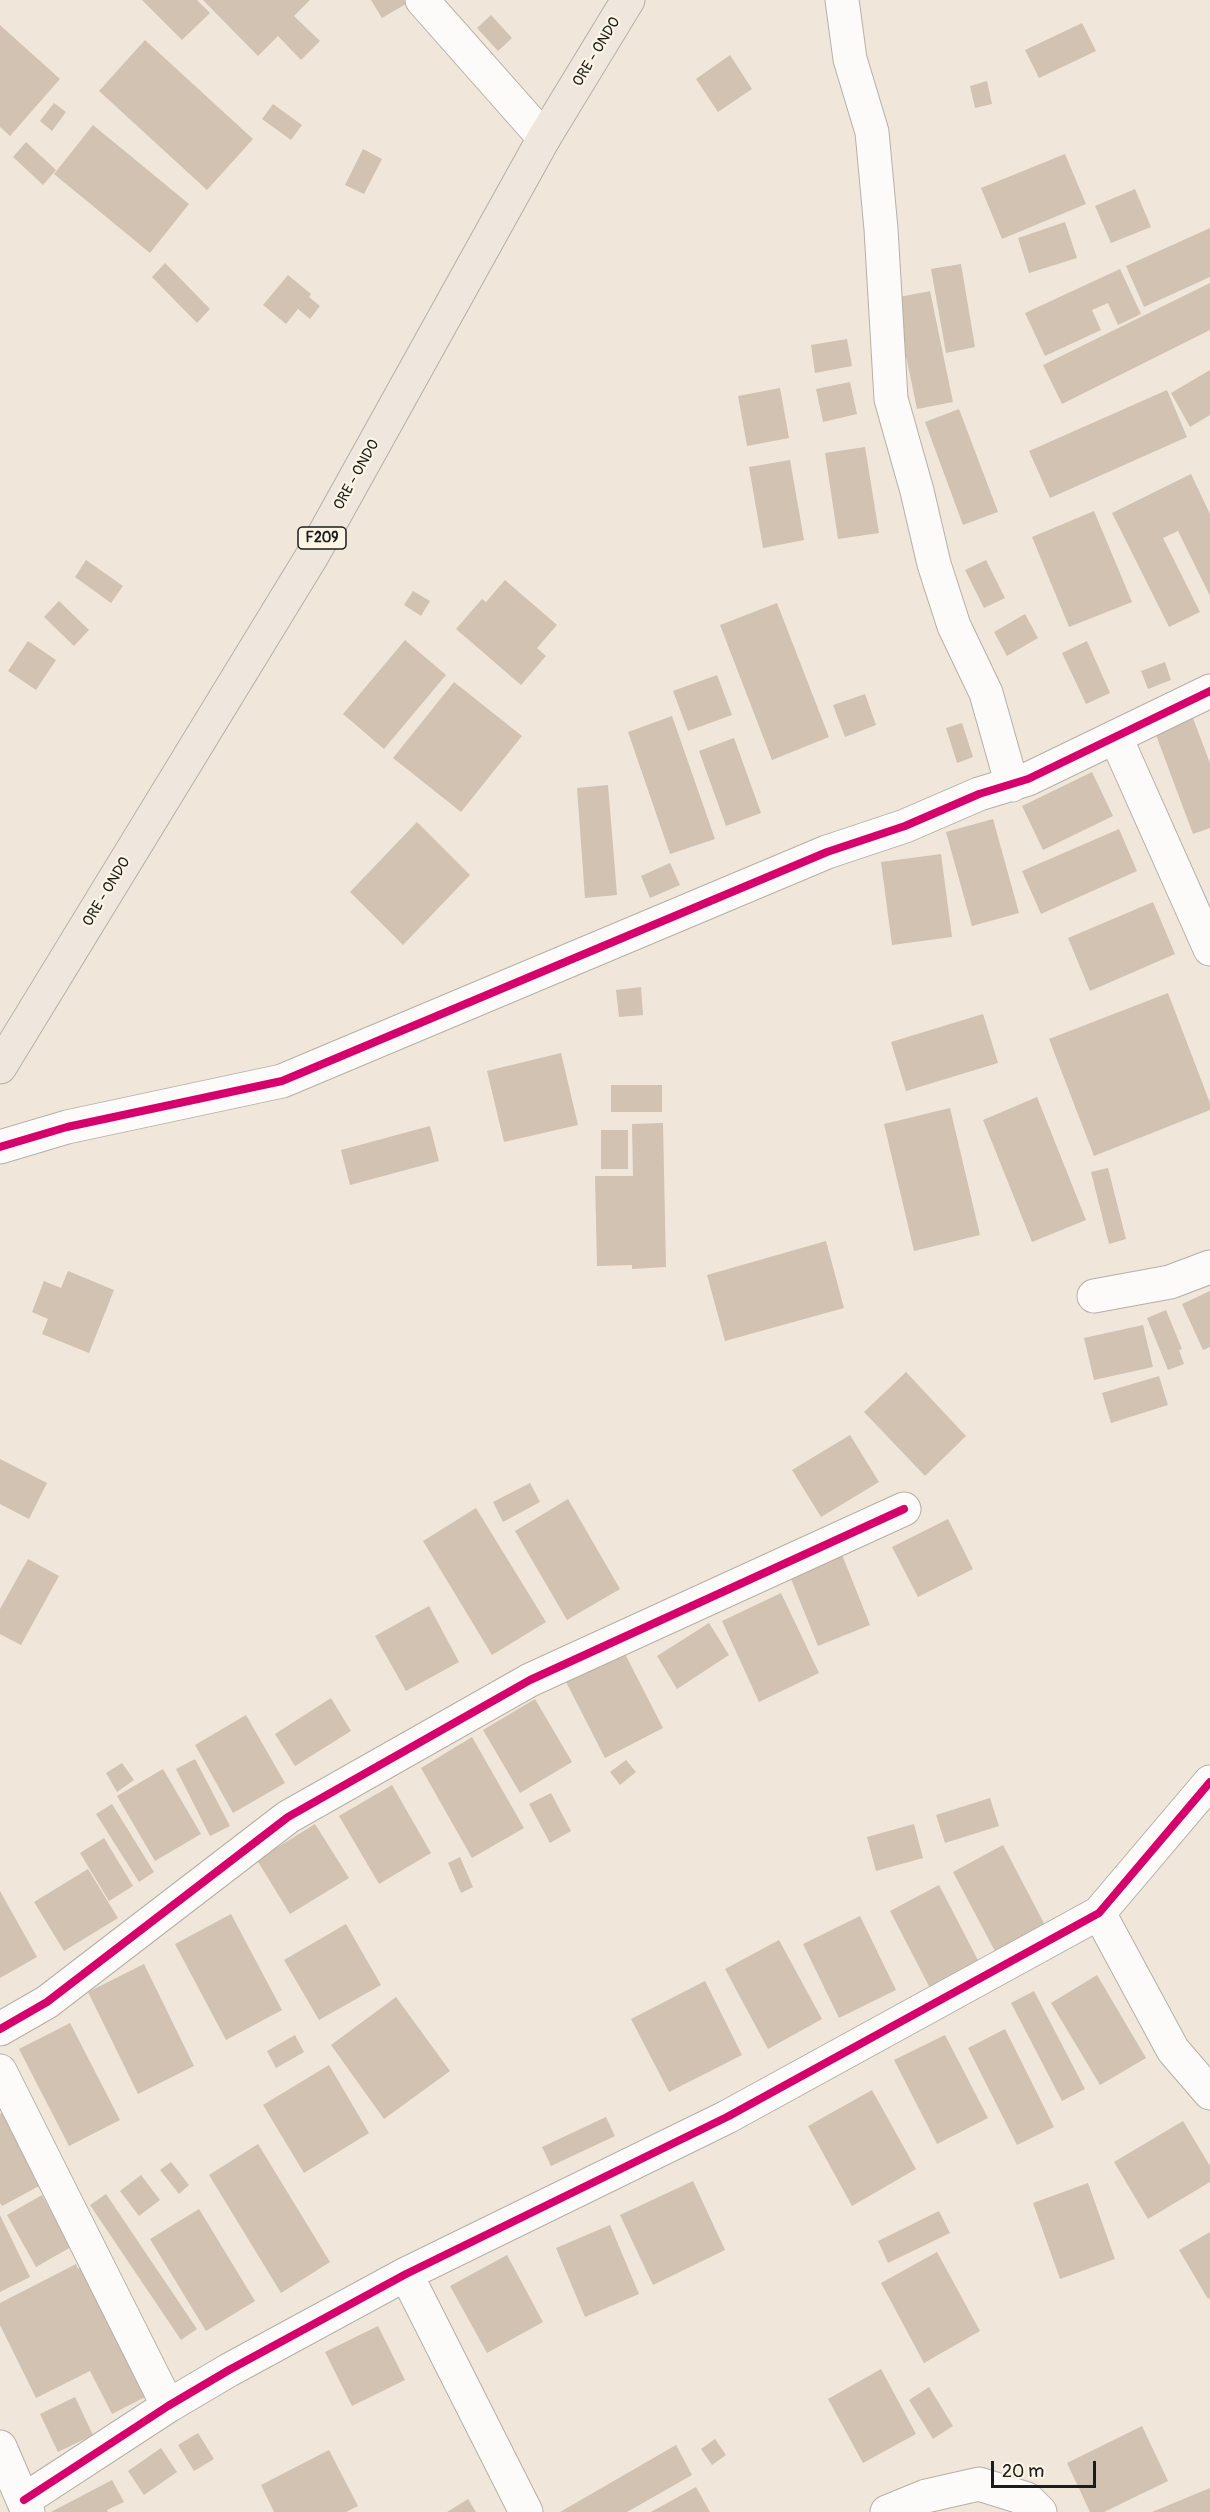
<!DOCTYPE html>
<html>
<head>
<meta charset="utf-8">
<style>
  body { margin:0 }
  #map { position:relative; width:1210px; height:2512px; overflow:hidden; background:#f0e7da; font-family:Pangolin,sans-serif }
  canvas { display:block }
  .scale { position:absolute; left:991px; top:2461px; width:105px; height:27px; box-sizing:border-box; border:3px solid #1c1c1c; border-top:0; padding-left:8px; font-size:18px; line-height:21px; white-space:nowrap; color:#1c1c1c; -webkit-text-stroke:4px #fcf5e5; paint-order:stroke }
</style>
</head>
<body>
<div id="map">
<canvas width="1210" height="2512"></canvas>
<div class="scale">20 m</div>
</div>
<script>
const ctx = document.querySelector('canvas').getContext('2d');
ctx.lineJoin = 'round';
function fillPath(path, color) {
  ctx.fillStyle = color;
  ctx.fill(path, 'evenodd');
}
function trace(path, color, width, dash) {
  ctx.strokeStyle = color;
  ctx.lineWidth = width;
  ctx.lineCap = dash ? 'butt' : 'round';
  ctx.setLineDash(dash || []);
  ctx.stroke(path);
}
function drawText(font, color, halo, rows, align = 'center') {
  ctx.font = font + ' Pangolin,sans-serif';
  ctx.lineWidth = 4.5;
  ctx.setLineDash([]);
  ctx.textBaseline = 'middle';
  ctx.strokeStyle = halo;
  ctx.fillStyle = color;
  for (const [text, x, y, turn = 0] of rows) {
    ctx.save();
    ctx.translate(x, y);
    ctx.rotate((+turn || 0) * Math.PI / 180);
    ctx.textAlign = isNaN(turn) ? turn : align;
    if (halo) ctx.strokeText(text, 0, 0);
    ctx.fillText(text, 0, 0);
    ctx.restore();
  }
}
fillPath(new Path2D(`
  M 142,0 L 197,0 L 210,13 L 182,40 Z
  M 203,0 L 310,0 L 294,16 L 320,41 L 301,60 L 278,36 L 258,56 Z
  M 371,0 L 404,0 L 406,4 L 382,18 Z
  M 491,15 L 512,38 L 498,51 L 477,28 Z
  M 1082,23 L 1096,51 L 1039,78 L 1025,50 Z
  M 0,25 L 60,79 L 10,136 L 0,127 Z
  M 145,40 L 253,139 L 207,190 L 99,91 Z
  M 730,55 L 752,89 L 718,112 L 696,79 Z
  M 987,81 L 992,104 L 975,108 L 970,86 Z
  M 54,103 L 66,112 L 52,131 L 40,121 Z
  M 273,104 L 302,125 L 291,140 L 262,119 Z
  M 93,125 L 189,204 L 150,253 L 54,174 Z
  M 26,142 L 56,170 L 43,185 L 13,157 Z
  M 363,149 L 382,159 L 364,194 L 345,185 Z
  M 1065,154 L 1086,204 L 1002,239 L 981,188 Z
  M 1135,189 L 1151,227 L 1111,243 L 1095,206 Z
  M 1065,222 L 1077,258 L 1029,273 L 1018,238 Z
  M 1210,228 L 1210,277 L 1144,307 L 1126,266 Z
  M 165,263 L 210,309 L 197,323 L 152,277 Z
  M 961,264 L 975,347 L 946,353 L 931,269 Z
  M 1120,269 L 1141,314 L 1118,325 L 1108,303 L 1092,310 L 1101,330 L 1045,356 L 1025,313 Z
  M 288,275 L 311,294 L 309,297 L 320,306 L 310,319 L 298,309 L 286,324 L 263,305 Z
  M 1210,283 L 1210,330 L 1062,404 L 1043,365 Z
  M 930,291 L 953,402 L 917,409 L 894,298 Z
  M 847,339 L 852,366 L 815,373 L 811,345 Z
  M 1210,370 L 1210,415 L 1190,427 L 1171,393 Z
  M 850,382 L 857,414 L 823,422 L 816,389 Z
  M 780,388 L 789,438 L 747,446 L 738,396 Z
  M 1167,390 L 1187,437 L 1050,498 L 1029,451 Z
  M 959,409 L 998,512 L 963,525 L 925,422 Z
  M 865,447 L 879,533 L 838,539 L 825,453 Z
  M 790,460 L 804,540 L 763,548 L 749,467 Z
  M 1191,474 L 1210,514 L 1210,596 L 1178,531 L 1163,538 L 1200,612 L 1169,627 L 1112,513 Z
  M 1094,511 L 1132,602 L 1069,627 L 1032,537 Z
  M 86,560 L 123,586 L 111,603 L 75,577 Z
  M 986,560 L 1005,598 L 984,608 L 965,570 Z
  M 505,580 L 557,625 L 537,648 L 546,656 L 521,685 L 456,629 L 482,599 L 486,602 Z
  M 413,591 L 430,601 L 421,616 L 404,605 Z
  M 59,601 L 89,630 L 74,646 L 44,617 Z
  M 777,603 L 829,737 L 772,760 L 720,625 Z
  M 1025,614 L 1038,638 L 1007,656 L 994,632 Z
  M 405,640 L 446,675 L 384,749 L 343,714 Z
  M 28,641 L 56,660 L 36,690 L 8,671 Z
  M 1087,641 L 1110,693 L 1086,704 L 1062,653 Z
  M 1165,662 L 1171,680 L 1148,689 L 1141,671 Z
  M 717,675 L 732,715 L 688,731 L 673,691 Z
  M 454,682 L 522,736 L 461,812 L 393,758 Z
  M 865,694 L 876,725 L 845,737 L 833,705 Z
  M 1191,713 L 1210,763 L 1210,828 L 1193,834 L 1153,727 Z
  M 672,716 L 715,839 L 670,854 L 628,732 Z
  M 962,723 L 973,757 L 957,763 L 946,728 Z
  M 734,738 L 761,813 L 726,826 L 699,751 Z
  M 1092,772 L 1113,816 L 1043,850 L 1022,806 Z
  M 608,785 L 617,895 L 585,898 L 577,788 Z
  M 993,819 L 1019,913 L 972,926 L 946,832 Z
  M 417,822 L 470,875 L 403,945 L 350,892 Z
  M 1119,829 L 1137,871 L 1041,914 L 1022,871 Z
  M 941,854 L 952,937 L 892,945 L 881,862 Z
  M 670,863 L 680,885 L 650,898 L 641,876 Z
  M 1153,902 L 1175,954 L 1090,991 L 1068,938 Z
  M 641,987 L 643,1015 L 619,1017 L 616,990 Z
  M 1168,993 L 1210,1103 L 1210,1110 L 1094,1156 L 1049,1039 Z
  M 983,1014 L 998,1063 L 906,1091 L 891,1042 Z
  M 561,1053 L 578,1125 L 504,1142 L 487,1071 Z
  M 611,1085 L 662,1085 L 662,1112 L 611,1112 Z
  M 1037,1097 L 1086,1220 L 1032,1242 L 983,1120 Z
  M 950,1108 L 980,1235 L 914,1251 L 884,1124 Z
  M 663,1123 L 666,1267 L 632,1269 L 632,1265 L 597,1266 L 595,1176 L 633,1176 L 632,1124 Z
  M 430,1126 L 439,1161 L 350,1185 L 341,1150 Z
  M 601,1130 L 628,1130 L 628,1169 L 601,1169 Z
  M 1108,1168 L 1126,1239 L 1109,1244 L 1091,1172 Z
  M 826,1241 L 844,1308 L 725,1341 L 707,1275 Z
  M 68,1271 L 114,1290 L 89,1353 L 42,1334 L 48,1319 L 32,1312 L 44,1281 L 61,1288 Z
  M 1210,1291 L 1210,1347 L 1203,1350 L 1182,1304 Z
  M 1166,1310 L 1182,1349 L 1179,1350 L 1184,1364 L 1168,1370 L 1147,1318 Z
  M 1143,1325 L 1153,1367 L 1094,1380 L 1084,1338 Z
  M 906,1372 L 966,1436 L 925,1476 L 864,1412 Z
  M 1159,1376 L 1168,1405 L 1111,1423 L 1102,1393 Z
  M 850,1435 L 879,1482 L 821,1517 L 792,1470 Z
  M 0,1459 L 47,1483 L 29,1519 L 0,1504 Z
  M 530,1483 L 540,1502 L 503,1522 L 493,1502 Z
  M 568,1499 L 620,1589 L 567,1620 L 515,1531 Z
  M 476,1508 L 546,1622 L 492,1655 L 423,1541 Z
  M 948,1519 L 973,1569 L 918,1597 L 892,1547 Z
  M 841,1552 L 870,1625 L 818,1646 L 789,1574 Z
  M 28,1559 L 59,1576 L 21,1645 L 0,1634 L 0,1609 Z
  M 781,1593 L 819,1673 L 759,1702 L 722,1621 Z
  M 429,1606 L 459,1662 L 406,1691 L 375,1636 Z
  M 709,1623 L 729,1655 L 677,1689 L 657,1656 Z
  M 623,1650 L 663,1728 L 605,1758 L 565,1680 Z
  M 331,1698 L 351,1731 L 295,1766 L 275,1734 Z
  M 535,1699 L 572,1762 L 520,1793 L 483,1730 Z
  M 246,1715 L 285,1783 L 233,1813 L 195,1745 Z
  M 472,1737 L 524,1828 L 472,1858 L 421,1768 Z
  M 195,1759 L 230,1826 L 210,1836 L 176,1769 Z
  M 626,1760 L 636,1772 L 620,1785 L 610,1772 Z
  M 122,1763 L 134,1780 L 117,1792 L 106,1773 Z
  M 163,1769 L 201,1834 L 155,1861 L 117,1796 Z
  M 392,1785 L 431,1853 L 379,1884 L 339,1816 Z
  M 551,1793 L 571,1831 L 550,1843 L 529,1804 Z
  M 990,1798 L 999,1826 L 945,1843 L 936,1815 Z
  M 112,1804 L 154,1872 L 139,1882 L 96,1814 Z
  M 315,1824 L 349,1878 L 290,1914 L 257,1860 Z
  M 914,1824 L 923,1858 L 876,1871 L 867,1837 Z
  M 104,1838 L 133,1886 L 109,1901 L 80,1853 Z
  M 1003,1845 L 1047,1929 L 997,1955 L 953,1872 Z
  M 460,1857 L 473,1887 L 461,1893 L 448,1863 Z
  M 88,1869 L 118,1918 L 64,1951 L 34,1902 Z
  M 939,1885 L 981,1966 L 932,1992 L 890,1911 Z
  M 0,1891 L 37,1957 L 0,1978 Z
  M 231,1914 L 282,2010 L 226,2040 L 175,1944 Z
  M 860,1916 L 896,1990 L 839,2018 L 803,1944 Z
  M 346,1924 L 381,1985 L 319,2020 L 284,1960 Z
  M 779,1940 L 822,2019 L 768,2049 L 725,1969 Z
  M 144,1964 L 194,2066 L 138,2094 L 88,1992 Z
  M 1097,1975 L 1146,2058 L 1100,2085 L 1051,2003 Z
  M 705,1981 L 742,2055 L 669,2092 L 631,2019 Z
  M 1034,1991 L 1085,2089 L 1062,2101 L 1011,2003 Z
  M 396,1997 L 450,2071 L 384,2119 L 331,2045 Z
  M 70,2023 L 120,2120 L 69,2146 L 19,2049 Z
  M 1005,2029 L 1054,2127 L 1017,2145 L 968,2048 Z
  M 295,2035 L 304,2052 L 276,2068 L 267,2051 Z
  M 945,2035 L 988,2118 L 937,2144 L 894,2060 Z
  M 329,2065 L 369,2133 L 304,2173 L 263,2105 Z
  M 872,2090 L 916,2169 L 852,2206 L 808,2126 Z
  M 2,2113 L 41,2185 L 2,2206 L 0,2203 L 0,2114 Z
  M 606,2117 L 615,2136 L 551,2166 L 542,2147 Z
  M 1183,2121 L 1210,2166 L 1210,2182 L 1148,2219 L 1114,2162 Z
  M 258,2144 L 330,2262 L 281,2293 L 209,2175 Z
  M 171,2162 L 189,2185 L 179,2194 L 160,2170 Z
  M 141,2175 L 160,2200 L 139,2216 L 120,2191 Z
  M 693,2181 L 725,2250 L 653,2285 L 620,2215 Z
  M 1088,2183 L 1115,2259 L 1060,2279 L 1033,2203 Z
  M 106,2194 L 197,2329 L 181,2340 L 90,2205 Z
  M 42,2195 L 71,2247 L 36,2267 L 7,2215 Z
  M 199,2209 L 255,2301 L 206,2331 L 150,2239 Z
  M 939,2211 L 950,2233 L 888,2263 L 878,2241 Z
  M 0,2215 L 30,2277 L 0,2292 Z
  M 610,2225 L 639,2294 L 585,2317 L 556,2248 Z
  M 1210,2232 L 1210,2298 L 1208,2299 L 1179,2250 Z
  M 937,2252 L 980,2331 L 924,2363 L 881,2283 Z
  M 507,2255 L 543,2322 L 487,2353 L 450,2286 Z
  M 76,2264 L 78,2269 L 82,2266 L 147,2396 L 112,2414 L 90,2371 L 36,2398 L 0,2325 L 0,2303 Z
  M 378,2326 L 405,2380 L 352,2406 L 325,2352 Z
  M 881,2369 L 916,2434 L 863,2463 L 828,2399 Z
  M 929,2387 L 953,2426 L 933,2439 L 909,2400 Z
  M 75,2397 L 93,2435 L 58,2452 L 40,2414 Z
  M 1142,2426 L 1168,2481 L 1104,2512 L 1090,2512 L 1067,2463 Z
  M 198,2433 L 214,2459 L 194,2471 L 178,2445 Z
  M 715,2439 L 726,2455 L 712,2465 L 701,2449 Z
  M 676,2445 L 692,2475 L 627,2512 L 560,2512 Z
  M 161,2448 L 177,2472 L 144,2495 L 128,2471 Z
  M 329,2450 L 358,2506 L 346,2512 L 274,2512 L 261,2485 Z
  M 112,2480 L 124,2502 L 107,2510 L 108,2512 L 51,2512 Z
  M 696,2487 L 710,2512 L 651,2512 Z
  M 1210,2488 L 1210,2512 L 1152,2512 Z
  M 468,2499 L 476,2512 L 447,2512 Z`), '#d1c2b1');
const minor = new Path2D(`
  M 422,0 L 544,138
  M 842,0 L 850,59 L 872,132 L 881,229 L 891,399 L 917,491 L 934,564 L 954,626 L 986,693 L 1012,785
  M 1116,738 L 1210,949
  M 0,1147 L 67,1127 L 282,1081 L 827,852 L 905,826 L 979,794 L 1028,779 L 1210,691
  M 1094,1296 L 1170,1282 L 1210,1267
  M 1099,1913 L 1173,2050 L 1210,2093
  M 0,2029 L 47,2002 L 288,1817 L 530,1680 L 904,1509
  M 0,2071 L 168,2406
  M 406,2274 L 526,2512
  M 0,2447 L 28,2512
  M 24,2500 L 168,2406 L 229,2370 L 406,2274 L 727,2117 L 1099,1913 L 1210,1782
  M 887,2512 L 926,2496 L 979,2484 L 1027,2499 L 1040,2512`);
const major = new Path2D(`
  M 0,1067 L 312,556 L 544,138 L 628,0`);
trace(minor, '#b5afa7', 35);
trace(major, '#b5afa7', 35);
trace(minor, '#fdfbf9', 33);
trace(major, '#efe6de', 33);
trace(new Path2D(`
  M 0,1147 L 67,1127 L 282,1081 L 827,852 L 905,826 L 979,794 L 1028,779 L 1210,691
  M 0,2029 L 47,2002 L 288,1817 L 530,1680 L 904,1509
  M 24,2500 L 168,2406 L 229,2370 L 406,2274 L 727,2117 L 1099,1913 L 1210,1782`), '#d6006c', 8);
for (const [x, y, w] of [
  [322,538,48]
]) {
  const box = new Path2D();
  box.roundRect(x - w / 2, y - 11, w, 22, 4.5);
  ctx.fillStyle = '#fcf5e5';
  ctx.fill(box);
  trace(box, '#1c1c1c', 1.5);
}
drawText('bold 14px', '#1c1c1c', null, [
  ["F209",322,538]
]);
drawText('15px', '#1c1c1c', '#fcf5e5', [
  ["ORE - ONDO",597,52,-59],
  ["ORE - ONDO",357,475,-61],
  ["ORE - ONDO",107,892,-59]
]);
</script>
</body>
</html>
